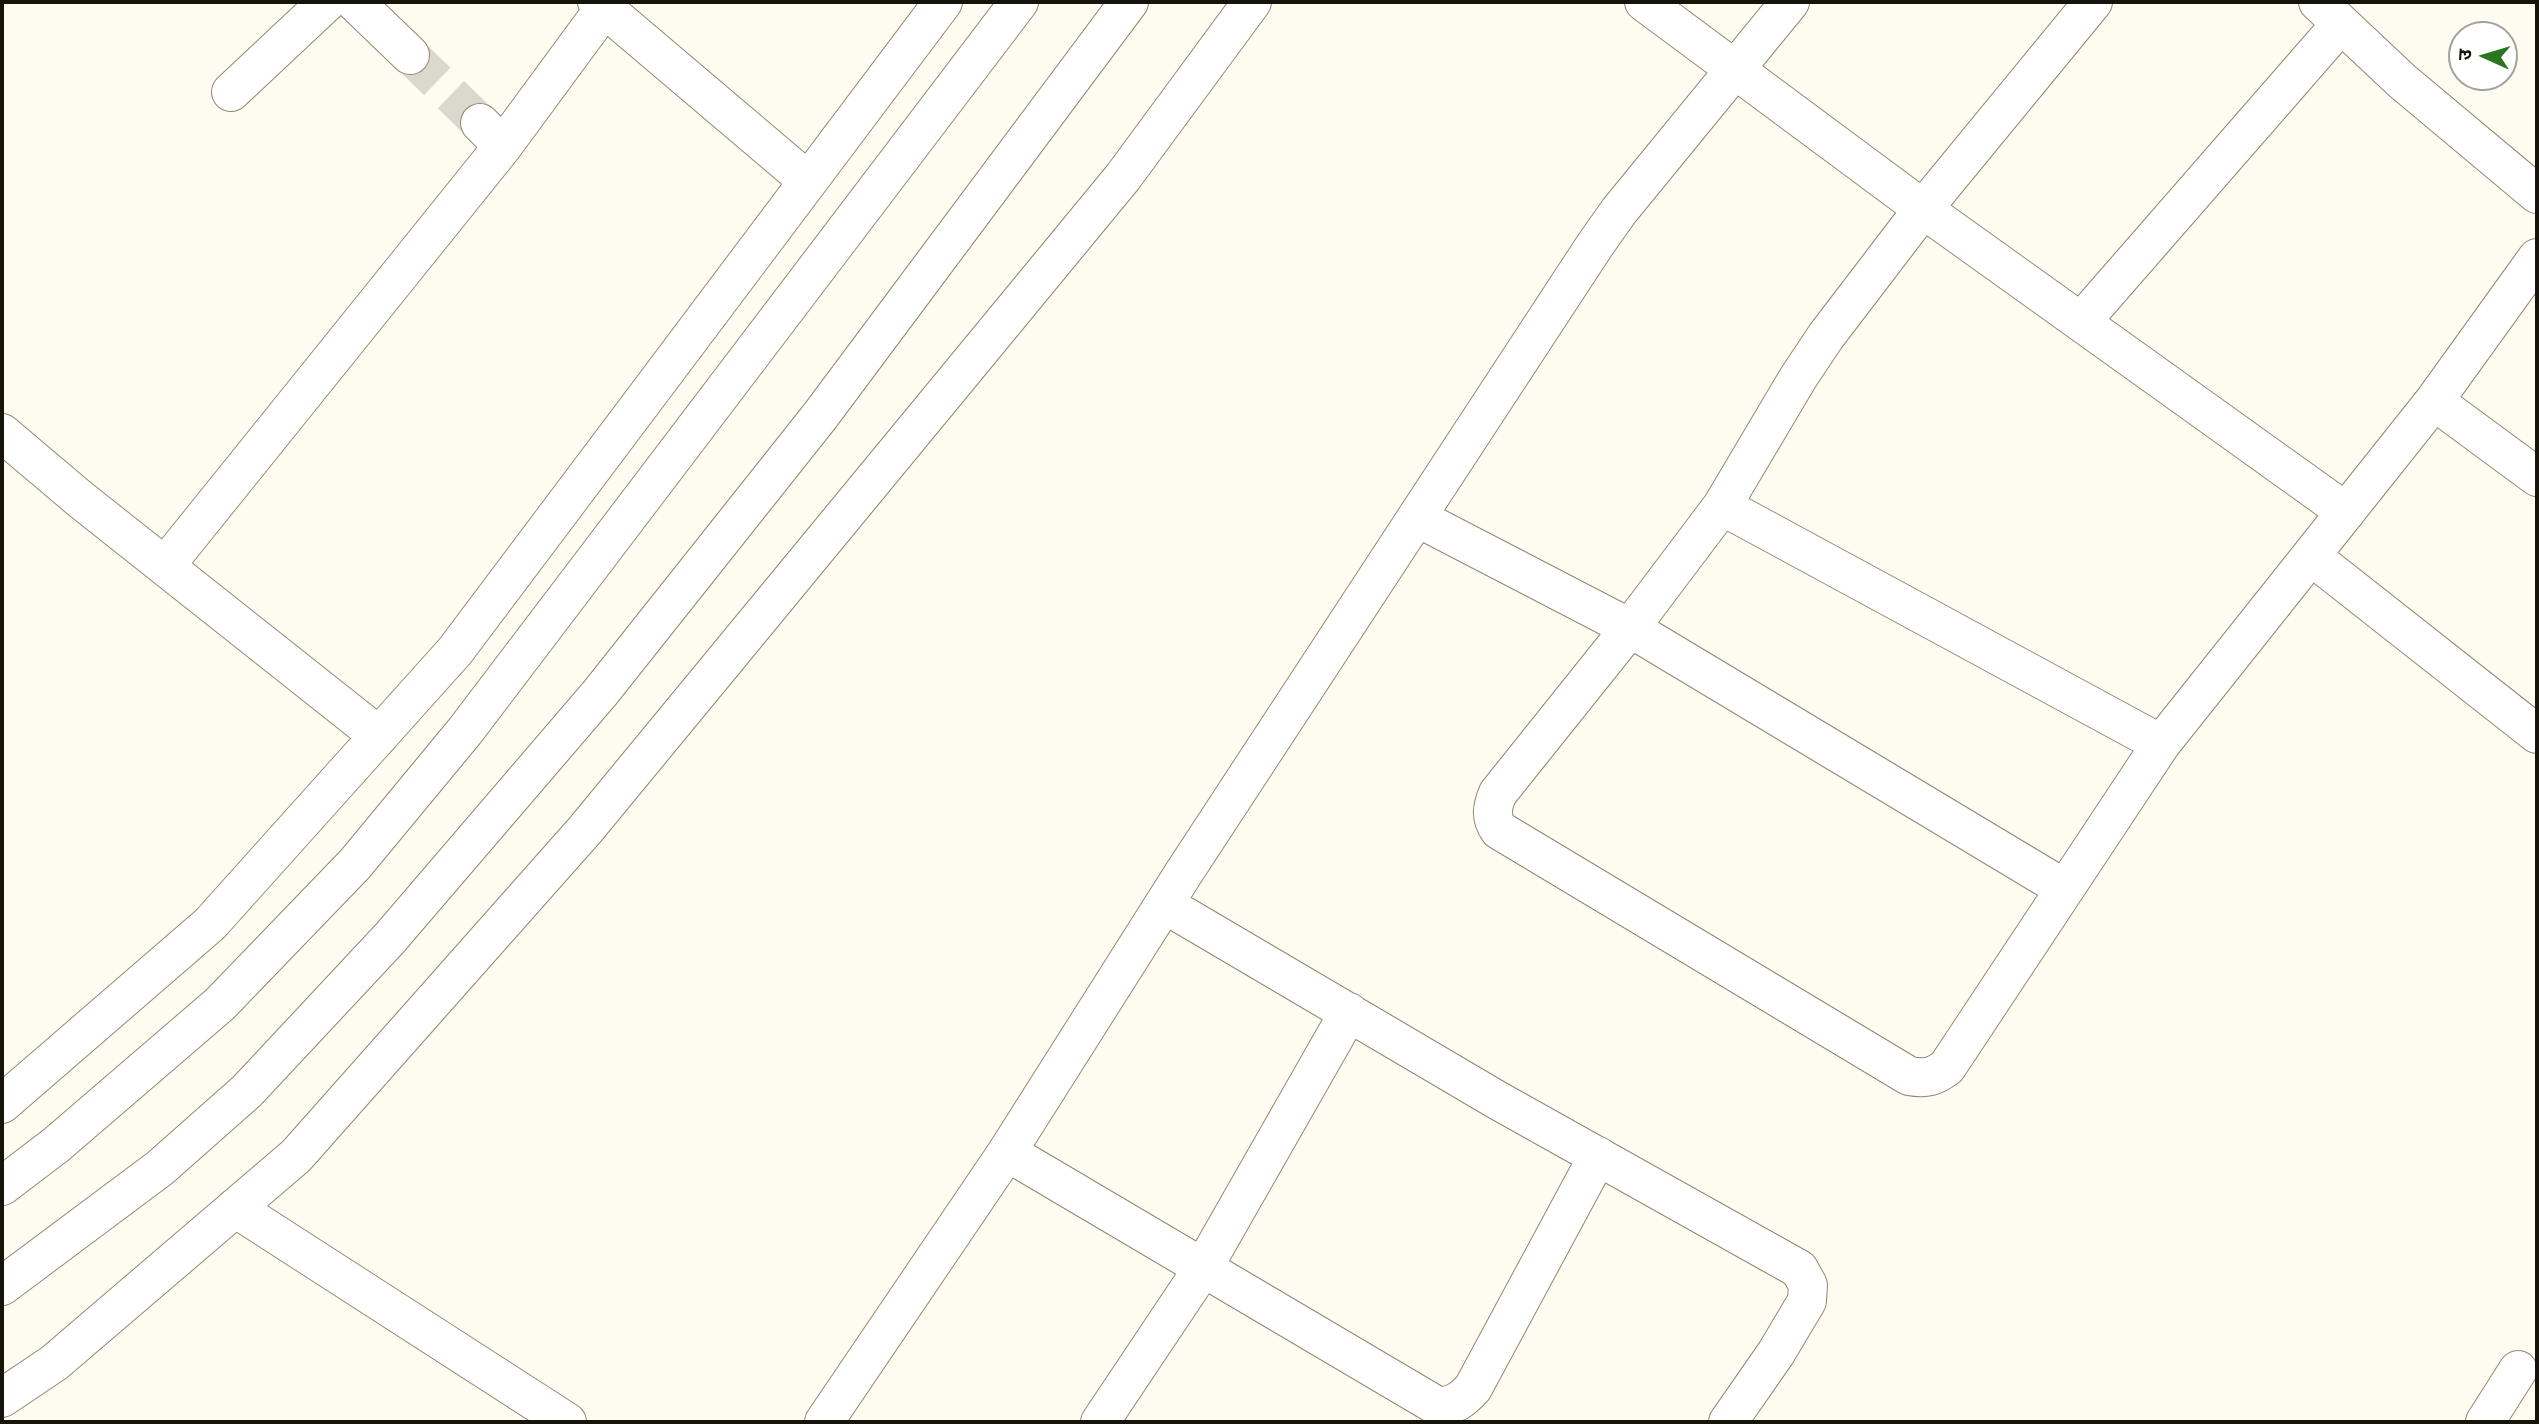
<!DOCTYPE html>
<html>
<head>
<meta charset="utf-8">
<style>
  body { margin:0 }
  #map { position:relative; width:2539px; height:1424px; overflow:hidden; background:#fefbf1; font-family:"Golos Text","Noto Sans Devanagari",sans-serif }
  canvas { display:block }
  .frame { position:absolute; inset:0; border:4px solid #16130a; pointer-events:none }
  .north { position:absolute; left:2448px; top:21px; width:70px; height:70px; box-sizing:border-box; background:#fff; border:2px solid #a2a19d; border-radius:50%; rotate:274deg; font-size:19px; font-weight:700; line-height:28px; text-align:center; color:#16130a }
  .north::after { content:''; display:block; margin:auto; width:24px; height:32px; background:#287720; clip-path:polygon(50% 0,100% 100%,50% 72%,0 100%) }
</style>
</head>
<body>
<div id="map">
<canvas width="2539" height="1424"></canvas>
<div class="frame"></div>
<div class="north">उ</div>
</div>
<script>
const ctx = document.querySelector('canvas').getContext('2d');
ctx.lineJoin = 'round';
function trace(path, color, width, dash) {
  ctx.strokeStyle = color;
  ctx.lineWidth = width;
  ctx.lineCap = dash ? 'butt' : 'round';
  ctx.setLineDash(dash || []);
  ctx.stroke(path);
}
trace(new Path2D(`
  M 410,55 L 480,123`), '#dbd8ce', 38, [38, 19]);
const minor = new Path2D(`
  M 355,2 L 410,55
  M 597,2 L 808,181
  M 1644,2 L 1923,209 L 2346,512
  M 2093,2 L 1923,209 L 1826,336 L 1798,378 L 1722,506 L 1630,628 L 1498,793 C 1492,807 1490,817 1499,830 L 1909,1076 C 1926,1079 1934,1077 1947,1067 L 2161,744 L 2434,401 L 2537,258
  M 2318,2 L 2402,81 L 2537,194
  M 231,92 L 327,2
  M 480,123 L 503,146
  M 2081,322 L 2340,25
  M 2434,401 L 2537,477
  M 2,433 L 80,499 L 379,736
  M 1722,506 L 2161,744
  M 1418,518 L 1630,628 L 2065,889
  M 2311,556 L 2537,734
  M 165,566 L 503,146 L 609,2
  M 1164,904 L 1497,1100 L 1799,1269 L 1808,1285 L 1807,1301 L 1776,1353 L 1728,1422
  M 1007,1152 L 1439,1407 C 1455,1405 1462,1400 1473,1388 L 1598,1156
  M 235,1208 L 567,1422
  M 824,1422 L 1007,1152 L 1183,874 L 1595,245 L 1619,211 L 1790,2
  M 1100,1422 L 1203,1268 L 1349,1012
  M 2485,1422 L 2518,1370`);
const tertiary = new Path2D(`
  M 2,1104 L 210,924 L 455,651 L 943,2
  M 2,1398 L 54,1363 L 296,1156 L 585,830 L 1123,177 L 1252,2`);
const trunk = new Path2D(`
  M 2,1186 L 56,1145 L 220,1004 L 355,864 L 465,731 L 1019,2
  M 2,1286 L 160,1168 L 247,1091 L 390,938 L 600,693 L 820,416 L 1129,2`);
trace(minor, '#908971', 40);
trace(tertiary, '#908971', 40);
trace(trunk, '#908971', 40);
trace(minor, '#fff', 38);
trace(tertiary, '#fff', 38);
trace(trunk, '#fff', 38);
</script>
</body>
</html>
